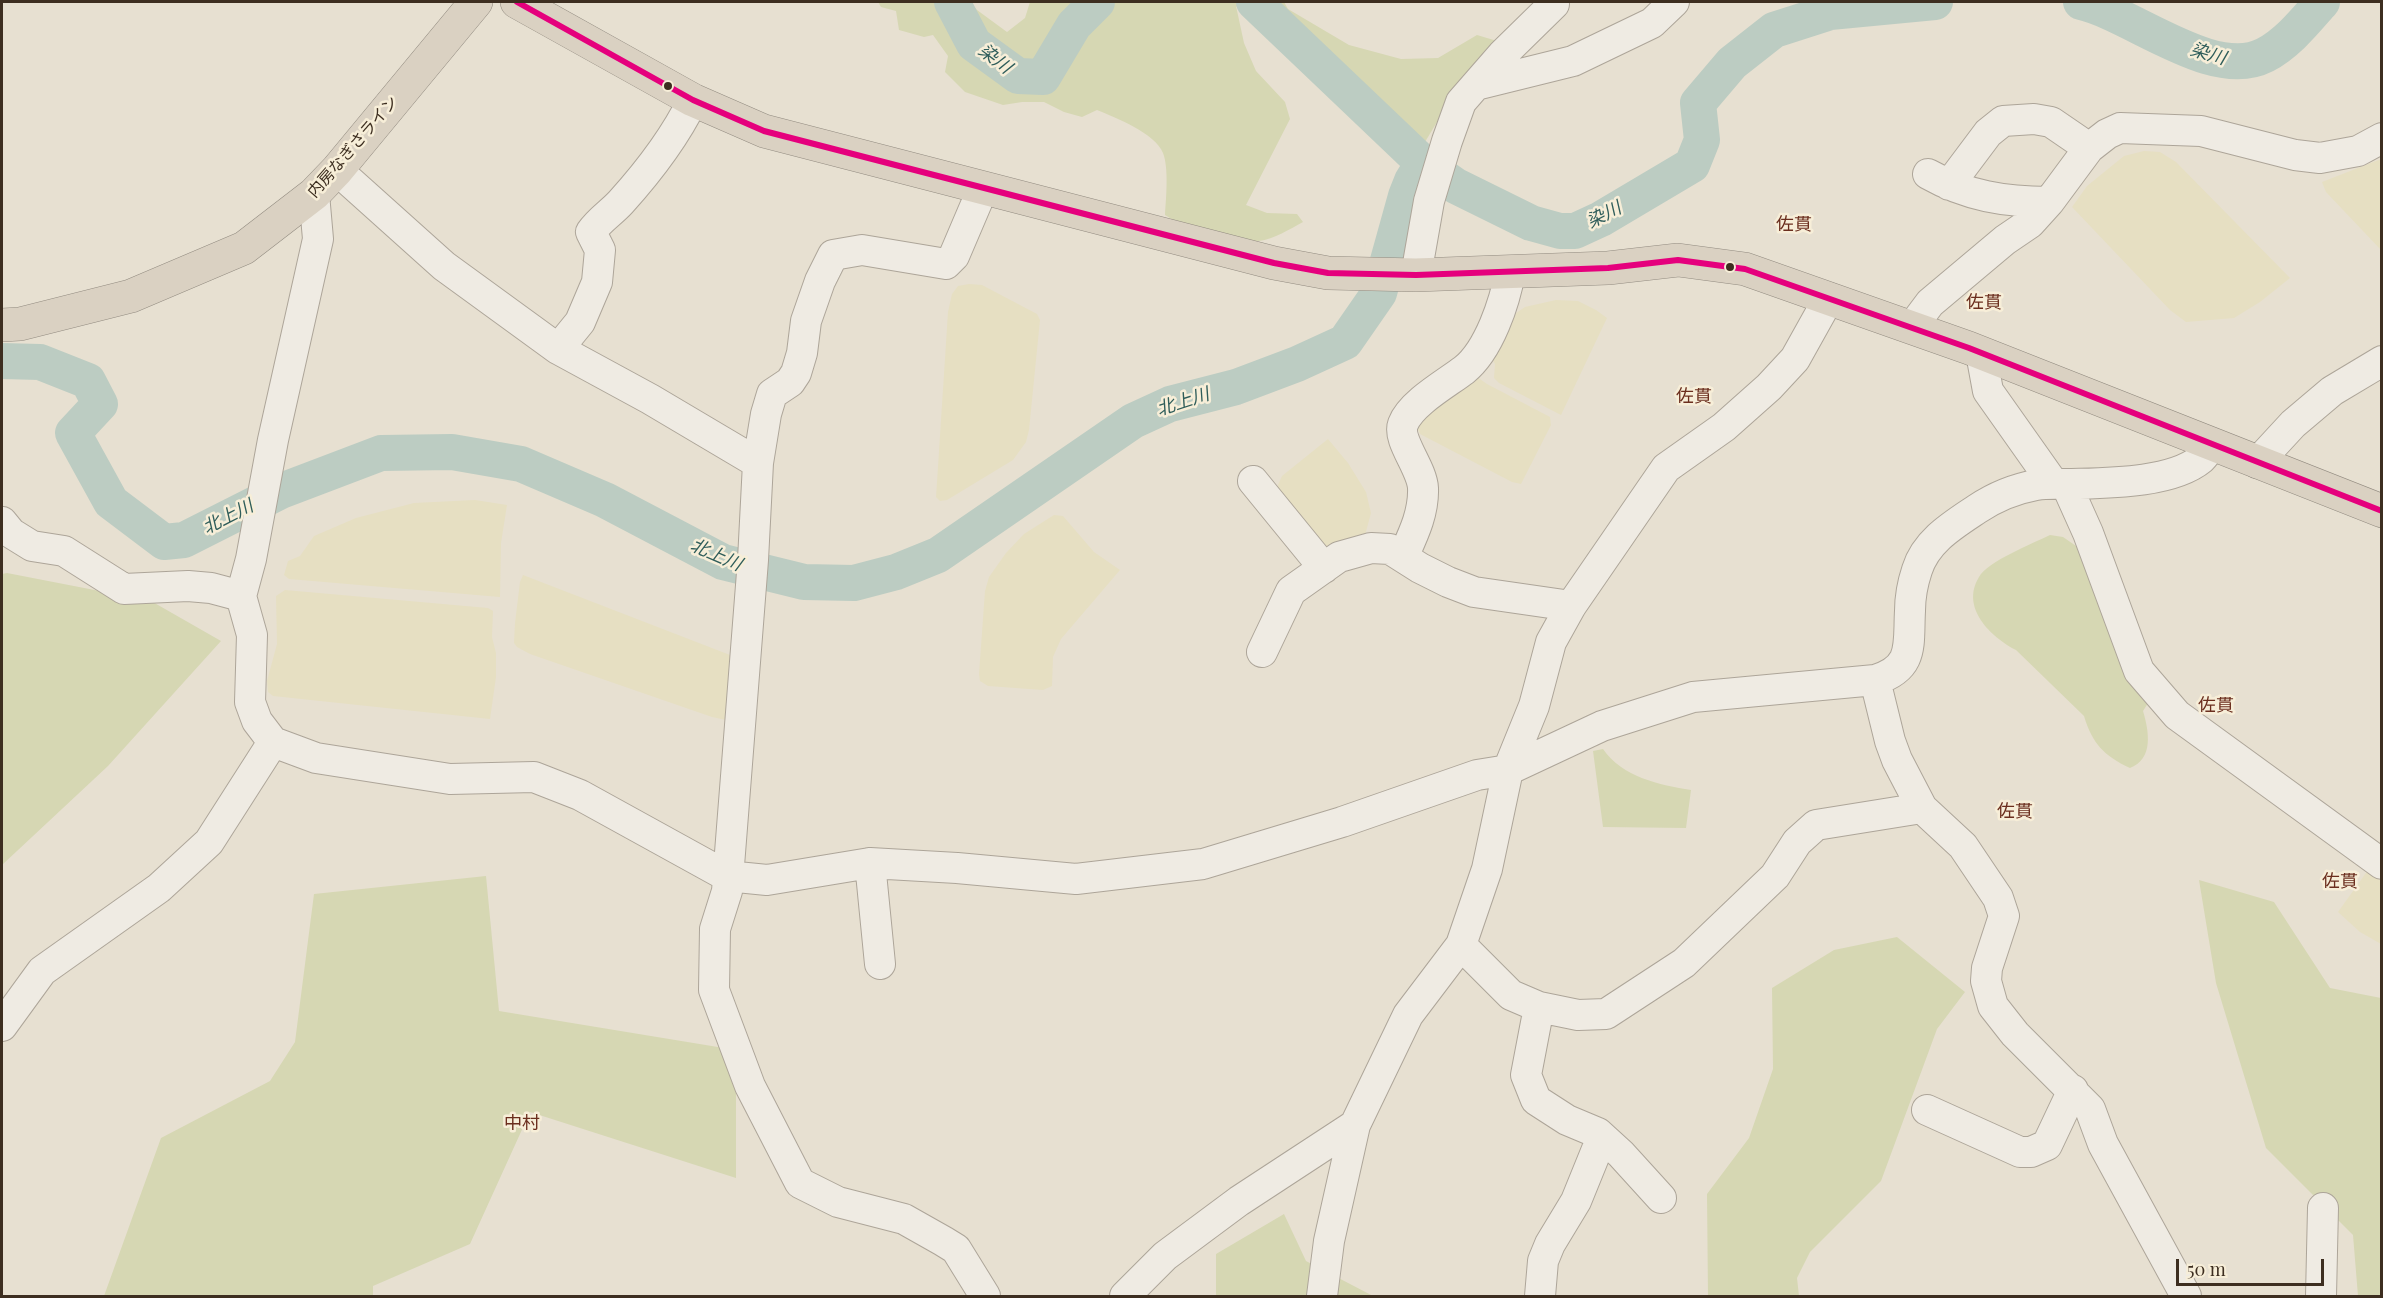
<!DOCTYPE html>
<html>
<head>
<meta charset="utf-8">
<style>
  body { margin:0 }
  #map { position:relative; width:2383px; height:1298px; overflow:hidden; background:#e7e0d1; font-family:"Playfair Display",serif }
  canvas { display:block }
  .frame { position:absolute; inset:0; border:3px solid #3d2e20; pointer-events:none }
  .scale { position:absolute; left:2176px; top:1259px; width:148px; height:27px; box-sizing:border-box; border:3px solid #3d2e20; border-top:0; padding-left:8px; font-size:18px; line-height:21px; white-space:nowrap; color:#3d2e20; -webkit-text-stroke:4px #f7eed8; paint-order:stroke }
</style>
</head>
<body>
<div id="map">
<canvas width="2383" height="1298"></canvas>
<div class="frame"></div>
<div class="scale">50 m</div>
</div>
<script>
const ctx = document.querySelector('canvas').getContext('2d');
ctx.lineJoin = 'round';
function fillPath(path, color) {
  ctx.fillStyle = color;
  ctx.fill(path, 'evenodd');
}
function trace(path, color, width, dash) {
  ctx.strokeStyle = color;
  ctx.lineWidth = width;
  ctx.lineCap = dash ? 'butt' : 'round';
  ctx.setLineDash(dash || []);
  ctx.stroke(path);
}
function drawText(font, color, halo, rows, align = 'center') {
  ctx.font = font + ' "Playfair Display","Noto Sans JP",serif';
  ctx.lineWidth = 5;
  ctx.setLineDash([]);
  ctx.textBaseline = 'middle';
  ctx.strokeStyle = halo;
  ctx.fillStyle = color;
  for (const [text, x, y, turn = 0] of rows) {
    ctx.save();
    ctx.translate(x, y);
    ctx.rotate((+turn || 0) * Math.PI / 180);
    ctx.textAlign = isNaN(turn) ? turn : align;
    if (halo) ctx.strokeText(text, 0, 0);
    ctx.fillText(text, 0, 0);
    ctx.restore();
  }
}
fillPath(new Path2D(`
  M 2144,151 L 2160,152 L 2176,162 L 2290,278 L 2260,302 L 2234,318 L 2186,322 L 2170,310 L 2072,207 L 2087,186 L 2124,156 Z
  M 2381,159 L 2381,250 L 2326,192 L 2322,182 Z
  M 969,284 L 982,285 L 1037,314 L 1040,320 L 1029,430 L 1026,442 L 1013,460 L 947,500 L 940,501 L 936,497 L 937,482 L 948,312 L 952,294 L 958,286 Z
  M 1556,300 L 1578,301 L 1596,310 L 1607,318 L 1561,415 L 1499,383 L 1494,378 L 1495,364 L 1492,359 L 1516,313 L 1525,307 Z
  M 1477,377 L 1487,384 L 1550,417 L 1551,425 L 1521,484 L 1512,482 L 1420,434 L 1416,425 L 1420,418 Z
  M 1328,439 L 1348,463 L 1366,492 L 1371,513 L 1364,539 L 1333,555 L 1278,491 L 1278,485 L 1282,476 Z
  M 475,500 L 507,505 L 501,543 L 500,597 L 289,579 L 284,575 L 288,561 L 300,556 L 314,536 L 356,518 L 414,503 Z
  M 1054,515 L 1063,516 L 1094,552 L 1120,570 L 1061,639 L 1053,657 L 1052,686 L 1043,690 L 988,686 L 980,681 L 979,674 L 985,591 L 989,577 L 1006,553 L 1024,534 Z
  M 523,575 L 730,655 L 732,672 L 726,720 L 712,717 L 530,654 L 517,647 L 514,643 L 515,623 L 520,582 Z
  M 285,590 L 488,608 L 493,611 L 492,637 L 496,653 L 496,677 L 490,719 L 273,696 L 268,692 L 267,681 L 277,644 L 276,596 Z
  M 2368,870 L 2381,881 L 2381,944 L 2360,932 L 2338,912 Z`), '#e6dfc2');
fillPath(new Path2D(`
  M 878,2 L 970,2 L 977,10 L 1007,32 L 1025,18 L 1030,2 L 1284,2 L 1288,9 L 1349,45 L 1401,59 L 1438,58 L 1477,35 L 1497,41 L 1449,102 L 1425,142 L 1406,147 L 1304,71 L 1236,6 L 1244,43 L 1256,71 L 1285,102 L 1290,119 L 1246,205 L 1267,213 L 1297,214 L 1303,222 C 1290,229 1274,239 1259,241 C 1227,245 1191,231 1165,215 C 1166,199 1169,168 1163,153 C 1155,133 1116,118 1097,110 L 1082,117 L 1064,112 L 1044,102 L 1022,102 L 1003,105 L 965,92 L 945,72 L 948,56 L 933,35 L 924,37 L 899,30 L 896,11 L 881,7 Z
  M 2050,535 L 2063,537 L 2079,548 L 2150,700 L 2143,711 C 2149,731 2154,759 2130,768 C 2104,756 2092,743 2084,716 L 2016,650 C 1991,637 1960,608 1979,577 C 1988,561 2032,544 2050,535 Z
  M 7,573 L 151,601 L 221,641 L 108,766 L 2,865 L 2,574 Z
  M 1603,749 C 1622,777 1660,785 1691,790 L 1686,828 L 1603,827 L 1593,751 Z
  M 486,876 L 499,1011 L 736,1050 L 736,1178 L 530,1112 L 470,1244 L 373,1286 L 373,1296 L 104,1296 L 161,1138 L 270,1081 L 295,1042 L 314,894 Z
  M 2199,880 L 2274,902 L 2330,988 L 2381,998 L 2381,1296 L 2358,1296 L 2353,1235 L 2266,1148 L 2216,983 Z
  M 1897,937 L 1965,992 L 1937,1029 L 1881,1181 L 1810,1252 L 1797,1278 L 1799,1296 L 1708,1296 L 1707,1194 L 1749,1138 L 1773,1069 L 1772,988 L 1834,950 Z
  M 1284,1214 L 1306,1261 L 1373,1296 L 1216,1296 L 1216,1254 Z`), '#d6d7b3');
trace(new Path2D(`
  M 952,2 L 974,44 L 1018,76 L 1043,77 L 1074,25 L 1097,2
  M 1254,2 L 1423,163 L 1456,186 L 1531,223 L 1560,231 L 1575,231 L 1601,219 L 1692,165 L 1702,140 L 1698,103 L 1732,63 L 1774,30 L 1830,12 L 1935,2
  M 2081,2 C 2133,14 2213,82 2265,55 C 2288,43 2306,20 2322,2
  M 2,361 L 40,362 L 88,381 L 100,404 L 73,433 L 111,502 L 164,542 L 184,540 L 281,491 L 381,453 L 452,452 L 521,464 L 605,500 L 723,562 L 804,582 L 854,583 L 896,572 L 938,555 L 1133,421 L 1170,404 L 1236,387 L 1297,364 L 1345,342 L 1379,293 L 1406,196 L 1412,181 L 1423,163`), '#bcccc2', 36);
const minor = new Path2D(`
  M 1476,85 L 1573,61 L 1652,23 L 1674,2
  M 337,170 L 444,266 L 558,349 L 650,399 L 758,463
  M 1928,174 C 1967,196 2005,202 2049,202
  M 1949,185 L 1988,133 L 2003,121 L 2034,119 L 2051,122 L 2089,148
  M 983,188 L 954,256 L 946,264 L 862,250 L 833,255 L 820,281 L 806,321 L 802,353 L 796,373 L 790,382 L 772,394 L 766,414 L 758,463 L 753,560 L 727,891 L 715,929 L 714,990 L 750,1086 L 800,1183 L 838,1202 L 904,1219 L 943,1241 L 956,1249 L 985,1296
  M 314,194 L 318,239 L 273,440 L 251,559 L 241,596 L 252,635 L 250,702 L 257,721 L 273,742 L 316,758 L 450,779 L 534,777 L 580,795 L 727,876 L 767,880 L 870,863 L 957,868 L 1076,879 L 1203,864 L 1342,822 L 1477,775 L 1508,770 L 1602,726 L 1693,697 L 1875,680 C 1915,668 1908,644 1910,611 C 1910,598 1913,582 1917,570 C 1926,541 1953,525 1977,509 C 1995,497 2014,489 2036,485 C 2048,483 2060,484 2072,484 C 2108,483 2172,483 2201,459 C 2205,455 2209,449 2213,445
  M 1416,275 L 1429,201 L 1447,141 L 1461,102 L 1502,55 L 1554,4
  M 1912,327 L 1930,303 L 2005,240 L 2030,223 L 2049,202 L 2089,148 L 2107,134 L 2120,128 L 2201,131 L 2295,155 L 2320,158 L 2358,151 L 2382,138
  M 558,349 L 580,322 L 597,282 L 600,250 L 591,232 C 599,220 611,213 621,202 C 649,171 674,139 693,100
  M 1981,353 L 1988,391 L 2053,483
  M 2257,463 L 2293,424 L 2332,391 L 2382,361
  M 1253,481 L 1324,568
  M 2066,484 L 2088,533 L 2139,671 L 2177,715 L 2382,864
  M 2,522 L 11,533 L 32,546 L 64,551 L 124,589 L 188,586 L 211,588 L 241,596
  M 1403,557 C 1413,535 1424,513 1423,488 C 1422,468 1397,440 1403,424 C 1411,403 1447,383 1464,370 C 1489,350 1505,302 1510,272
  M 1262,652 L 1291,591 L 1339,557 L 1371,548 L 1390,549 L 1420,568 L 1448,582 L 1474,592 L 1571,606
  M 1875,680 L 1890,741 L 1897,760 L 1922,808 L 1963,846 L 1998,898 L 2004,916 L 1987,968 L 1986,981 L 1993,1006 L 2015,1034 L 2090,1109 L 2103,1144 L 2186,1296
  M 870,863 L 880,964
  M 1461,945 L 1511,995 L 1539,1007 L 1578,1015 L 1606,1014 L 1684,963 L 1775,876 L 1797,842 L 1816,825 L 1922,808
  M 1539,1007 L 1526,1075 L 1536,1100 L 1567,1120 L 1598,1133 L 1621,1154 L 1661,1198
  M 2,1026 L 42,971 L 159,888 L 209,842 L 273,742
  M 1927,1110 L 2020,1152 L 2031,1152 L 2047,1145 L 2073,1090
  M 1125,1296 L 1165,1256 L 1239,1201 L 1355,1125
  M 1322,1296 L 1329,1241 L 1355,1125 L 1408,1015 L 1461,945 L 1487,869 L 1508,770 L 1534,706 L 1551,642 L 1571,606 L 1666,468 L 1724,427 L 1769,387 L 1795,359 L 1829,298
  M 1540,1296 L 1543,1261 L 1550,1244 L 1576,1201 L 1602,1137
  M 2321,1296 L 2323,1208`);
const highway = new Path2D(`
  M 517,2 L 693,100 L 764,131 L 1274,263 L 1328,273 L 1416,275 L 1608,268 L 1678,260 L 1745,269 L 1969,348 L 2382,511
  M 2,325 L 20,324 L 131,296 L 244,248 L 314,194 L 337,170 L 476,2`);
trace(minor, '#ada599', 32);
trace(highway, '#928b80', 34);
trace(minor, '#efebe3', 30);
trace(highway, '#dad1c2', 33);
trace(new Path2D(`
  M 517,2 L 693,100 L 764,131 L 1274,263 L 1328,273 L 1416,275 L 1608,268 L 1678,260 L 1745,269 L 1969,348 L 2382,511`), '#e5007d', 6);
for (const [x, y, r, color] of [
  [668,86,5,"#3d2e20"],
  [1730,267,5,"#3d2e20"]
]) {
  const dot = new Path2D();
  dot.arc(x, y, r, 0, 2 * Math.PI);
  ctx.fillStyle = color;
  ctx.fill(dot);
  trace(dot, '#f7eed8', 2);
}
drawText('16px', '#3d2e20', '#f7eed8', [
  ["内房なぎさライン",353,147,-49]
]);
drawText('italic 18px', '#2f5d5a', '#f7eed8', [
  ["染川",2208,54,16],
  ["染川",995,59,37],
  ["染川",1604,215,-27],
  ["北上川",1183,402,-18],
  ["北上川",228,517,-27],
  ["北上川",716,555,23]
]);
drawText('18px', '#6b2e1e', '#f7eed8', [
  ["佐貫",1794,224],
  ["佐貫",1984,302],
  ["佐貫",1694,396],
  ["佐貫",2216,705],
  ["佐貫",2015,811],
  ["佐貫",2340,881],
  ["中村",522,1123]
]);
</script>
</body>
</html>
